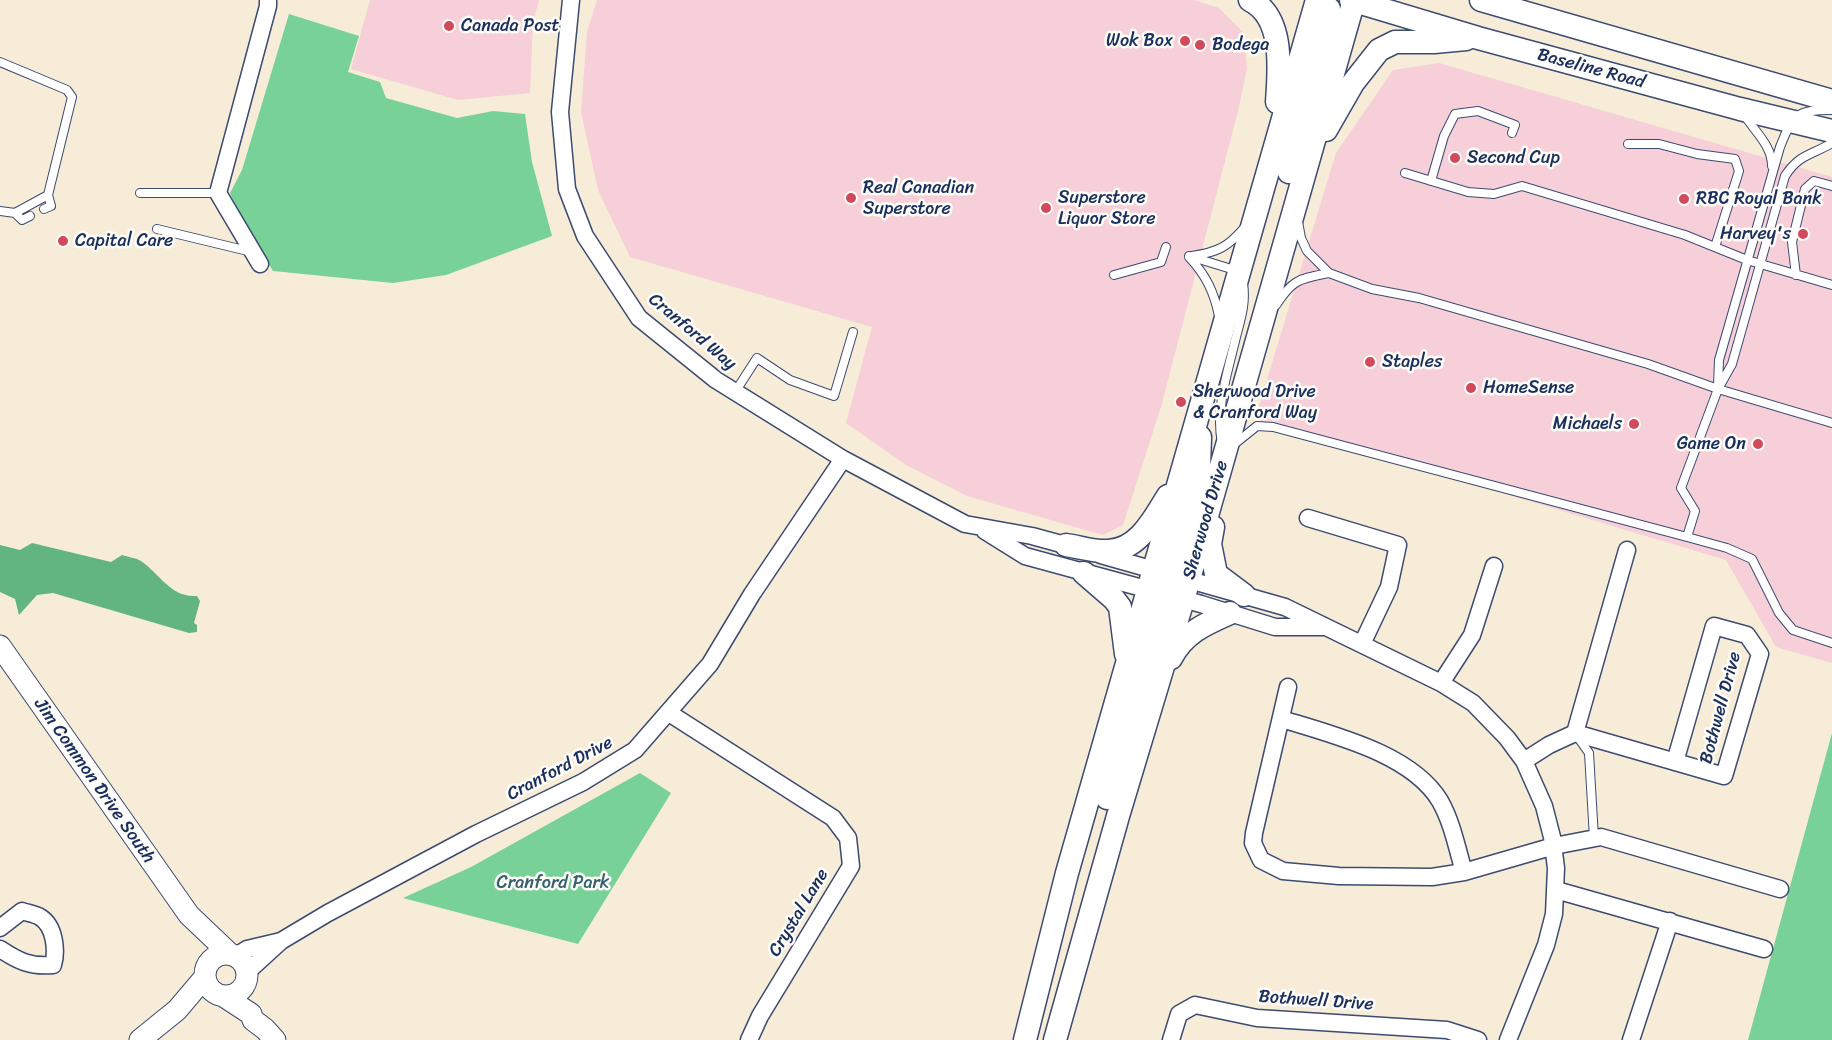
<!DOCTYPE html>
<html>
<head>
<meta charset="utf-8">
<style>
  body { margin:0 }
  canvas { display:block; background:#f6ecd8 }
</style>
</head>
<body>
<canvas width="1832" height="1040"></canvas>
<script>
const ctx = document.querySelector('canvas').getContext('2d');
ctx.lineJoin = 'round';
function fillPath(path, color) {
  ctx.fillStyle = color;
  ctx.fill(path, 'evenodd');
}
function trace(path, color, width, dash) {
  ctx.strokeStyle = color;
  ctx.lineWidth = width;
  ctx.lineCap = dash ? 'butt' : 'round';
  ctx.setLineDash(dash || []);
  ctx.stroke(path);
}
function drawText(font, color, halo, rows, align = 'center') {
  ctx.font = font + ' Sriracha,sans-serif';
  ctx.lineWidth = 5;
  ctx.setLineDash([]);
  ctx.textBaseline = 'middle';
  ctx.strokeStyle = halo;
  ctx.fillStyle = color;
  for (const [text, x, y, turn = 0] of rows) {
    ctx.save();
    ctx.translate(x, y);
    ctx.rotate((+turn || 0) * Math.PI / 180);
    ctx.textAlign = isNaN(turn) ? turn : align;
    if (halo) ctx.strokeText(text, 0, 0);
    ctx.fillText(text, 0, 0);
    ctx.restore();
  }
}
fillPath(new Path2D(`
  M 370,0 L 539,0 L 533,22 L 530,93 L 458,100 L 351,69 Z
  M 597,0 L 1194,0 L 1219,8 L 1244,33 L 1247,68 L 1238,111 L 1161,407 L 1123,525 L 1103,535 L 967,496 L 906,465 L 846,423 L 872,327 L 630,257 L 598,190 L 581,112 L 587,32 Z
  M 1439,63 L 1832,177 L 1832,663 L 1776,647 L 1726,560 L 1255,419 L 1336,153 L 1393,70 Z`), '#f6cfd8');
fillPath(new Path2D(`
  M 289,14 L 359,36 L 348,72 L 380,82 L 386,98 L 457,118 L 493,111 L 525,114 L 532,162 L 552,236 L 446,275 L 393,283 L 273,271 L 237,212 L 230,193 L 242,170 Z
  M 1832,733 L 1832,1040 L 1748,1040 Z
  M 640,773 L 671,793 L 578,944 L 403,898 L 471,867 Z`), '#78d298');
fillPath(new Path2D(`
  M 32,543 L 111,562 L 122,555 C 128,557 136,558 141,561 C 160,574 171,598 197,596 L 200,601 L 194,623 L 197,625 L 197,632 L 189,633 L 53,593 L 37,595 L 19,615 L 15,599 L 0,592 L 0,545 L 20,550 Z`), '#62b480');
const service = new Path2D(`
  M 0,62 L 67,90 L 72,97 L 48,195 L 15,213 L 0,211
  M 1743,113 C 1754,131 1772,145 1772,166
  M 1628,144 L 1659,144 L 1697,154 L 1735,159 L 1739,171 L 1715,247
  M 1405,173 L 1468,192 L 1494,194 L 1522,186 L 1685,235 L 1747,260 L 1832,285
  M 1431,181 L 1444,136 L 1455,114 L 1478,111 L 1515,125 L 1512,133
  M 140,193 L 218,193
  M 44,209 L 51,206 L 48,195
  M 15,213 L 22,220 L 30,216
  M 1298,222 L 1301,238 L 1307,251 L 1329,273 L 1372,289 L 1419,298 L 1648,364 L 1718,389 L 1832,423
  M 157,229 L 252,252
  M 1189,256 L 1238,271
  M 1192,256 C 1218,252 1228,247 1245,227
  M 1189,257 C 1206,275 1214,292 1219,316
  M 1114,275 L 1161,262 L 1166,247
  M 1796,275 L 1792,242 L 1805,189 L 1814,181 L 1832,186
  M 1276,305 C 1293,279 1299,279 1329,273
  M 1718,386 L 1719,360 L 1780,147 C 1793,115 1795,110 1832,110
  M 735,392 L 757,358 L 790,380 L 834,396 L 853,332
  M 1222,443 C 1215,409 1228,371 1236,337 C 1241,318 1246,303 1243,283
  M 1232,446 L 1257,426 L 1273,427 L 1687,537 L 1695,511 L 1681,488 L 1718,389 L 1732,364 L 1785,176 C 1799,154 1812,155 1832,143
  M 1687,537 L 1727,548 L 1752,559 L 1779,613 L 1793,630 L 1832,643
  M 1577,736 L 1589,753 L 1594,838`);
const minor = new Path2D(`
  M 571,0 L 560,112 L 567,189 L 585,236 L 639,318 L 716,380 L 843,459 L 965,524 L 1032,536 L 1076,548
  M 260,264 L 218,193 L 268,6 L 268,0
  M 1308,518 L 1398,545 L 1389,587 L 1362,644
  M 985,531 L 1025,556 L 1201,604 L 1275,627 L 1323,627
  M 1101,555 L 1285,607 L 1441,683 L 1473,703 L 1507,738 L 1524,761 L 1544,806 L 1552,837 L 1556,868 L 1554,914 L 1546,945 L 1508,1040
  M 1441,683 L 1472,635 L 1494,566
  M 1288,687 L 1254,833 L 1253,843 L 1261,860 L 1283,871 L 1339,876 L 1432,877 L 1464,872 L 1554,846 L 1601,837 L 1780,889
  M 669,713 L 833,818 L 848,838 L 851,866 L 760,1016 L 749,1040
  M 1282,719 C 1332,735 1411,753 1440,801 C 1452,822 1457,848 1464,872
  M 1575,733 L 1627,550
  M 1524,761 L 1549,745 L 1575,733 L 1724,776 L 1760,654 L 1747,635 L 1714,626 L 1675,762
  M 1556,890 L 1764,949
  M 0,928 L 22,911 C 27,913 35,914 40,917 C 55,926 57,951 53,965 C 30,967 18,961 0,949
  M 236,956 L 247,949 L 281,941
  M 247,972 L 281,941 L 328,913 L 476,834 L 583,782 L 635,750 L 710,664 L 752,594 L 843,459
  M 1171,1040 L 1179,1014 L 1195,1005 L 1257,1018 L 1447,1030 L 1478,1040
  M 1631,1040 L 1670,921`);
const tertiary = new Path2D(`
  M 0,646 L 189,915 L 229,953
  M205 975a21 21 0 1 1 42 0a21 21 0 1 1-42 0Z
  M 225,997 L 251,1014 L 253,1020 L 265,1029 L 275,1040
  M 140,1040 L 177,1010 L 205,977`);
const secondary = new Path2D(`
  M 1250,0 C 1285,17 1279,71 1277,102
  M 1351,0 L 1478,38 L 1740,109 L 1832,131
  M 1481,0 L 1832,101
  M 1326,130 L 1353,83 L 1379,50 L 1395,42 L 1434,42 L 1466,39
  M 1289,172 L 1329,9
  M 1213,527 L 1210,544 L 1216,574 L 1244,595
  M 1066,545 C 1080,547 1095,552 1108,551 C 1139,550 1154,518 1168,496
  M 1084,573 L 1114,599 L 1120,607 L 1126,654
  M 1180,596 L 1175,588 L 1173,574 L 1192,505 L 1199,470 L 1200,437
  M 1171,658 C 1184,633 1205,624 1230,613
  M 1107,798 L 1165,595 L 1164,582 L 1154,569
  M 1025,1040 L 1067,873 L 1317,0
  M 1055,1040 L 1118,816 L 1183,600 L 1354,0`);
trace(service, '#3c4b70', 10);
trace(minor, '#3c4b70', 19);
trace(tertiary, '#3c4b70', 23);
trace(secondary, '#3c4b70', 25);
trace(service, '#fff', 8);
trace(minor, '#fff', 16);
trace(tertiary, '#fff', 21);
trace(secondary, '#fff', 22);
for (const [x, y, r, color] of [
  [449,26,6,"#d1495b"],
  [1185,41,6,"#d1495b"],
  [1200,45,6,"#d1495b"],
  [1455,158,6,"#d1495b"],
  [851,198,6,"#d1495b"],
  [1684,199,6,"#d1495b"],
  [1046,208,6,"#d1495b"],
  [1803,234,6,"#d1495b"],
  [63,241,6,"#d1495b"],
  [1370,362,6,"#d1495b"],
  [1471,388,6,"#d1495b"],
  [1181,402,6,"#d1495b"],
  [1634,424,6,"#d1495b"],
  [1758,444,6,"#d1495b"]
]) {
  const dot = new Path2D();
  dot.arc(x, y, r, 0, 2 * Math.PI);
  ctx.fillStyle = color;
  ctx.fill(dot);
  trace(dot, '#fdfcf7', 2);
}
drawText('18px', '#1b2f5e', '#fdfcf7', [
  ["Canada Post",461,26],
  ["Wok Box",1173,41,"right"],
  ["Bodega",1212,45],
  ["Second Cup",1467,158],
  ["Real Canadian",863,188],
  ["Superstore",863,209],
  ["Superstore",1058,198],
  ["Liquor Store",1058,219],
  ["RBC Royal Bank",1696,199],
  ["Harvey's",1791,234,"right"],
  ["Capital Care",75,241],
  ["Staples",1382,362],
  ["HomeSense",1483,388],
  ["Sherwood Drive",1193,392],
  ["& Cranford Way",1193,413],
  ["Michaels",1622,424,"right"],
  ["Game On",1746,444,"right"]
], 'left');
drawText('18px', '#1b2f5e', '#fdfcf7', [
  ["Baseline Road",1591,69,15],
  ["Cranford Way",692,332,40],
  ["Sherwood Drive",1206,520,-74],
  ["Bothwell Drive",1721,708,-75],
  ["Cranford Drive",560,769,-28],
  ["Jim Common Drive South",94,781,55],
  ["Crystal Lane",799,913,-59],
  ["Bothwell Drive",1316,1001,4]
]);
drawText('18px', '#37606f', '#fdfcf7', [
  ["Cranford Park",553,883]
]);
</script>
</body>
</html>
